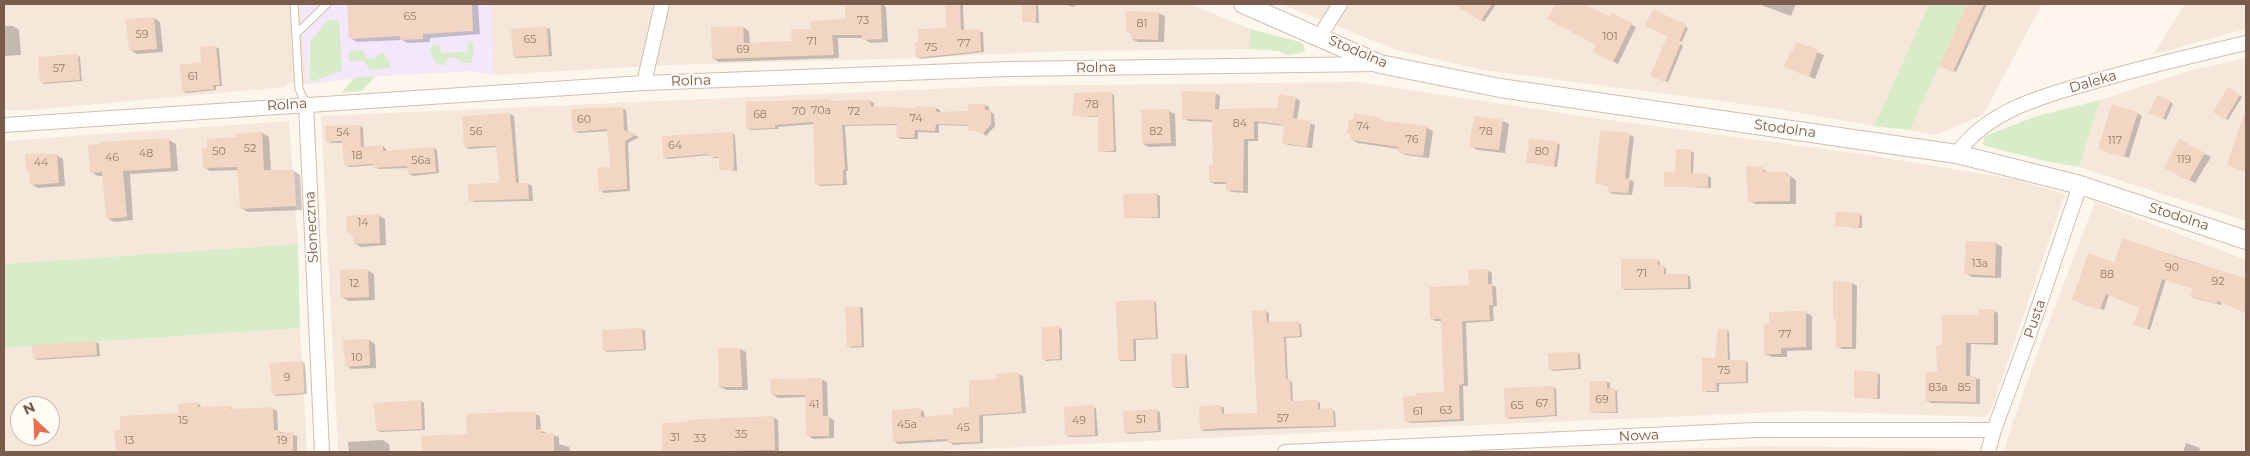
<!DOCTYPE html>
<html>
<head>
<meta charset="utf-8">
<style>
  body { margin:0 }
  #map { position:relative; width:2250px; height:456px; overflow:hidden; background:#fdf6ec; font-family:Montserrat,sans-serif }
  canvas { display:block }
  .frame { position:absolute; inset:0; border:5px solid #7a5c4d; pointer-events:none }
  .north { position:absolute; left:10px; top:396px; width:50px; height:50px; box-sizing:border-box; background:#fffaf3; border:1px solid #cabbb1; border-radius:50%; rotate:335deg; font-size:14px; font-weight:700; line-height:20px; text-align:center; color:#7a5c4d }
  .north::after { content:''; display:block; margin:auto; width:18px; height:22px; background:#e76f51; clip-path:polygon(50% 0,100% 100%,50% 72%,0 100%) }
</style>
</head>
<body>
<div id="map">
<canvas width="2250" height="456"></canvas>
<div class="frame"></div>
<div class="north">N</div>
</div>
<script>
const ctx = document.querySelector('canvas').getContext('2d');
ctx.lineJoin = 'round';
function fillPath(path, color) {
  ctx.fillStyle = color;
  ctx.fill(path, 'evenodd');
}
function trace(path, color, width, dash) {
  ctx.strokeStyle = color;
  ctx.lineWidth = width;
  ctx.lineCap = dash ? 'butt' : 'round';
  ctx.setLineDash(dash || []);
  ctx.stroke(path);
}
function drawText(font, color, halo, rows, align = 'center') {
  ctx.font = font + ' Montserrat,sans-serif';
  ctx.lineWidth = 4;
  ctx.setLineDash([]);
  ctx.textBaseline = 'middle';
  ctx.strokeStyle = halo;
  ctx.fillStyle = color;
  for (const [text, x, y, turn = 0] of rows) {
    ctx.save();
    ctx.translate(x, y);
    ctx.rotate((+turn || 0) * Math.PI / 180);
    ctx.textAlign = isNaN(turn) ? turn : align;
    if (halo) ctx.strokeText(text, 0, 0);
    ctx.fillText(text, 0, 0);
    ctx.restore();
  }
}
fillPath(new Path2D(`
  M 4,4 L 1190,4 L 1250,29 L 1249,49 L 1067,51 L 916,58 L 670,65 L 494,75 L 471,71 L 375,76 L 306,84 L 289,83 L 285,87 L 32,110 L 4,110 Z
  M 1281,4 L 1929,4 L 1874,126 L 1766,107 L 1483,70 L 1397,50 Z
  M 1967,4 L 2042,4 L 1983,115 L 1935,135 L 1910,130 Z
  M 2185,4 L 2246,4 L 2246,29 L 2154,54 Z
  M 2246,58 L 2246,221 L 2079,167 L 2100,100 L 2192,70 Z
  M 1357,82 L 1588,117 L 1868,155 L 2013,179 L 2065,194 L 1991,410 L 1985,417 L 1805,411 L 1455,426 L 921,452 L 338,452 L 321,116 L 1000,86 Z
  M 289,121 L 298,244 L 4,264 L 4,141 Z
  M 2095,202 L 2246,260 L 2246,452 L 2004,452 L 2012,424 L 2039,348 Z
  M 300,328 L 307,452 L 4,452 L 4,348 ZM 20,406 L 50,406 L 50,436 L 20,436 Z
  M 1771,446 L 1963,449 L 1974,452 L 1573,452 Z`), '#f5e8da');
fillPath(new Path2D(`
  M 300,4 L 491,4 L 494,75 L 471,71 L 375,76 L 306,84 Z`), '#f3e8fa');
fillPath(new Path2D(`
  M 1929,4 L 1967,4 L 1910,130 L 1874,126 Z
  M 328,20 L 339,20 L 342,71 L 310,82 L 310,42 Z
  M 1250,29 L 1300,42 L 1303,44 L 1305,50 L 1302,53 L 1288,55 L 1278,51 L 1249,49 Z
  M 468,43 L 473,43 L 474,56 L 472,56 L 472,63 L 462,63 L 455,57 L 449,58 L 444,65 L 437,65 L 430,50 L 432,46 L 440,45 L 441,53 L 468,52 Z
  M 362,50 L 367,58 L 372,59 L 383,52 L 391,65 L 390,68 L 369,70 L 366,63 L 361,60 L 349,62 L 349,51 Z
  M 375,76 L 362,91 L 341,93 L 354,78 Z
  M 2100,100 L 2079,167 L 2045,161 L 1985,146 L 1983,143 L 1985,136 L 2037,116 Z
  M 298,244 L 300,328 L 4,348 L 4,264 Z`), '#d8ecc9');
fillPath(new Path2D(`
  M 348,4 L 478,4 L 480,34 L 430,38 L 430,42 L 408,43 L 402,40 L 357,42 L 350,38 Z
  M 846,4 L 882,4 L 886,7 L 888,42 L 870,43 L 863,38 L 838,38 L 839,58 L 719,62 L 713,58 L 743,27 L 749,31 L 750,44 L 793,42 L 812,30 L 846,20 Z
  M 946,4 L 963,4 L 964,31 L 983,32 L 984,52 L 920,59 L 917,57 L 947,29 Z
  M 1023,4 L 1038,4 L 1039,23 L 1023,21 Z
  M 1064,4 L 1077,4 L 1073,7 Z
  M 1457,4 L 1496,4 L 1484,22 Z
  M 1557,4 L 1582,4 L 1611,18 L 1612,15 L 1636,27 L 1618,64 L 1599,54 L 1598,44 L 1549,19 Z
  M 1759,4 L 1796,4 L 1791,16 Z
  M 1969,4 L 1987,4 L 1956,72 L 1941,65 Z
  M 1654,11 L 1688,28 L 1682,42 L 1647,25 Z
  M 1158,13 L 1165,16 L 1164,42 L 1138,42 L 1132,39 L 1132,34 L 1127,31 Z
  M 154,18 L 160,22 L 163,52 L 137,54 L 130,50 Z
  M 4,26 L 13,26 L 19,30 L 21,55 L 4,56 L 4,69 Z
  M 547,28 L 550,29 L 552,56 L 517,58 L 514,57 L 512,30 Z
  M 1680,44 L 1683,46 L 1668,82 L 1655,77 Z
  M 1797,44 L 1824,55 L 1815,79 L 1786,67 Z
  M 216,47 L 219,49 L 222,86 L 216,86 L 216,90 L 186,93 L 183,91 Z
  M 78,56 L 80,57 L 82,81 L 44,84 L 41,82 Z
  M 2228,89 L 2242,97 L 2228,120 L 2214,112 Z
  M 1215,93 L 1220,96 L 1219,110 L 1278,109 L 1296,98 L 1300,101 L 1297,120 L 1315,125 L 1312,148 L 1288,145 L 1283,142 L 1285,126 L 1258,123 L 1258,141 L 1248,141 L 1248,193 L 1232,192 L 1228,190 L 1228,184 L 1215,184 L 1210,182 L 1214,166 L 1214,122 L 1188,121 L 1183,118 Z
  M 1112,94 L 1114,95 L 1116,152 L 1102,152 L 1100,151 L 1099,117 L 1074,116 Z
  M 829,100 L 833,102 L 870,101 L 874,103 L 874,108 L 916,109 L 916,107 L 936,108 L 940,110 L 940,113 L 969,112 L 985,105 L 989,107 L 989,111 L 994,114 L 995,126 L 986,136 L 981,132 L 969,130 L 969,126 L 939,125 L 939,133 L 918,132 L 918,139 L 901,139 L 898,137 L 898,125 L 845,126 L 848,171 L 846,171 L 847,185 L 820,186 L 816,184 L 814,124 L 778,127 L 778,129 L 751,130 L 747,128 Z
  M 2170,102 L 2173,104 L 2166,120 L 2150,112 Z
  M 622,108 L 626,110 L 628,133 L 639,137 L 628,143 L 630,191 L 604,193 L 601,191 L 611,168 L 609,131 L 578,133 L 574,131 Z
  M 1169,111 L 1175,114 L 1176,146 L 1149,147 L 1143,144 Z
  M 2246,111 L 2246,171 L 2229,165 Z
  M 2137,113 L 2142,116 L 2129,158 L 2105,151 Z
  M 510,114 L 514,116 L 519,184 L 528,184 L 532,186 L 533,201 L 474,202 L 470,200 L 500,184 L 497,147 L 469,149 L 465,146 Z
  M 1355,115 L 1378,119 L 1385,122 L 1427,128 L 1433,131 L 1429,158 L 1405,155 L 1399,152 L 1399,149 L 1358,143 L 1352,140 L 1353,136 L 1349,133 Z
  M 1503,121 L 1509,124 L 1505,153 L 1477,150 L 1471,146 Z
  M 360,126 L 363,128 L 364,148 L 383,146 L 386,149 L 387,152 L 434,148 L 437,150 L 439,173 L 413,176 L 409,174 L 408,168 L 378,169 L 375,165 L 349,167 L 345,165 L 344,143 L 331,143 L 327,141 Z
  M 1601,131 L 1630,135 L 1634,137 L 1629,179 L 1634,182 L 1632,195 L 1613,194 L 1609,192 L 1609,186 L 1596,183 Z
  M 262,133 L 269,137 L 271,171 L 294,171 L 300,175 L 302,210 L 248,212 L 241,208 L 238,170 L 210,171 L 204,167 L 237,138 Z
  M 732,133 L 735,135 L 737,171 L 720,169 L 720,158 L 713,158 L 711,155 L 667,159 L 664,157 Z
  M 169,140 L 176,144 L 178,171 L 130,174 L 133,220 L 114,222 L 107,218 L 104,176 L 98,176 L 91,172 Z
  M 2179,141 L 2211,157 L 2195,183 L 2165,167 Z
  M 1558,143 L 1560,145 L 1557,167 L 1527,162 Z
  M 1677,151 L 1694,152 L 1693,175 L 1711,177 L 1711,188 L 1665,186 L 1677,174 Z
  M 56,155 L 63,159 L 65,186 L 38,188 L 31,184 L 31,173 L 27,170 Z
  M 1762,168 L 1768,173 L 1786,173 L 1796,180 L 1796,204 L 1756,204 L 1749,201 Z
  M 1157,194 L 1160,196 L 1160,218 L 1125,217 Z
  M 1860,214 L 1862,216 L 1862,228 L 1837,226 Z
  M 379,216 L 385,219 L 386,245 L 361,247 L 354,243 L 354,236 Z
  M 2123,239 L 2233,275 L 2236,279 L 2246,284 L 2246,313 L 2222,301 L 2221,305 L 2194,298 L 2191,296 L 2194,289 L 2166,279 L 2150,330 L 2138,326 L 2140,307 L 2109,295 L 2104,310 L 2077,301 L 2115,264 Z
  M 1967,242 L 1996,243 L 2002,247 L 2001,278 L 1972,277 L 1966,273 Z
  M 1658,260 L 1660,262 L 1660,266 L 1666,268 L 1666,276 L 1690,276 L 1691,289 L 1625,290 L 1623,288 Z
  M 367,270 L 374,274 L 375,300 L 349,301 L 343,298 Z
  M 1487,270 L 1492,273 L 1492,285 L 1496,287 L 1497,306 L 1493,307 L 1494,321 L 1466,323 L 1468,386 L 1463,386 L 1464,421 L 1410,423 L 1406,421 L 1445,393 L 1442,321 L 1435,321 L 1431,318 Z
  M 1852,283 L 1857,286 L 1856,349 L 1842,349 L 1837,346 Z
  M 1154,301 L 1156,303 L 1158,339 L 1136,340 L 1136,361 L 1122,361 L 1119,360 Z
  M 860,307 L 863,308 L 864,347 L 851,348 L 848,346 Z
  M 1994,311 L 1998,313 L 1998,345 L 1971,344 L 1970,377 L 1980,379 L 1980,404 L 1931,403 L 1926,400 L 1938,374 L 1943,347 Z
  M 1266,312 L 1269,313 L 1269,324 L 1298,323 L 1301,324 L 1302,337 L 1286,338 L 1288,381 L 1292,382 L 1293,402 L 1317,401 L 1320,403 L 1320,410 L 1335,411 L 1336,427 L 1204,431 L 1201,430 L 1200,407 L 1221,406 L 1224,408 L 1224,415 L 1258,414 Z
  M 1805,312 L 1812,316 L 1812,350 L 1787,351 L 1787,357 L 1772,357 L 1765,354 L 1771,325 Z
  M 1059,328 L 1062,329 L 1062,360 L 1046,361 L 1043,359 Z
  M 642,329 L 645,331 L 646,350 L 607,352 L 604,350 Z
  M 1726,330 L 1729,332 L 1730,361 L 1748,362 L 1748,383 L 1719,384 L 1719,392 L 1706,392 L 1704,390 Z
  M 369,340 L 375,344 L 376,368 L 352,369 L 346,366 Z
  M 96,342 L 99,344 L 100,356 L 37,360 L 35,358 Z
  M 740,349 L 746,352 L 748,390 L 727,390 L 720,387 Z
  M 1577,353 L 1580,354 L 1581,369 L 1553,371 L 1550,369 Z
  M 1185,354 L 1187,356 L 1189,388 L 1176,388 L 1173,387 Z
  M 303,362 L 305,364 L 307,394 L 276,396 L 273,394 Z
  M 1877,373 L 1880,374 L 1880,399 L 1856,397 Z
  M 1019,374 L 1023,376 L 1026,413 L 983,416 L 983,443 L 953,445 L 949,441 L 898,444 L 894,441 L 920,409 L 924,412 L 925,418 L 954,415 L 971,408 L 998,380 L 998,375 Z
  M 821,379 L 827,382 L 828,417 L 834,420 L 834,438 L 813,439 L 808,435 L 807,397 L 778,398 L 772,394 Z
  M 1607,382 L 1610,383 L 1610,389 L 1617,391 L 1618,413 L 1594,413 L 1591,412 Z
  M 1553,387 L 1556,389 L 1557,416 L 1509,419 L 1507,417 Z
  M 421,401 L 424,403 L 425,430 L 380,432 L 377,430 Z
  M 198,403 L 202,408 L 230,407 L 235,410 L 272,408 L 277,411 L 278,431 L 297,436 L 297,452 L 117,452 Z
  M 1093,407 L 1096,408 L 1098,436 L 1069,437 L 1066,435 Z
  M 1157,411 L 1160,412 L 1161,432 L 1128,434 L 1125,432 Z
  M 535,414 L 540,416 L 541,431 L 559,437 L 559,444 L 569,447 L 570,452 L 423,452 L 422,437 L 468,435 Z
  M 773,417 L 778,420 L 779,452 L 664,452 L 663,424 Z
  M 383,440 L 389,444 L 390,452 L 349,452 L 348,442 Z
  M 2186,443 L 2200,448 L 2199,452 L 2183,452 Z`), '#0003');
fillPath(new Path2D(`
  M 347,4 L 472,4 L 473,31 L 423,34 L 423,39 L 400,40 L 400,36 L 349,39 Z
  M 845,4 L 881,4 L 882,39 L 862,40 L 862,35 L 832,35 L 834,55 L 712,59 L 711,27 L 743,26 L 744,43 L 792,41 L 791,29 L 811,29 L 811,21 L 845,19 Z
  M 945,4 L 960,4 L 961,30 L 980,29 L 981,51 L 916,58 L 915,42 L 918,42 L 918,29 L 946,28 Z
  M 1022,4 L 1036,4 L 1036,22 L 1022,22 Z
  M 1454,4 L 1492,4 L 1481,21 Z
  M 1556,4 L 1584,4 L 1610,17 L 1612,13 L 1632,23 L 1613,62 L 1593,52 L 1596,45 L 1547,19 Z
  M 1967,4 L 1984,4 L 1953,72 L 1939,66 Z
  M 1653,9 L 1686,25 L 1679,42 L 1645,26 Z
  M 1126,11 L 1159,12 L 1158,40 L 1131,39 L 1131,32 L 1126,31 Z
  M 154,17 L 157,49 L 129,51 L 126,19 Z
  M 547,26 L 549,55 L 513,57 L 511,29 Z
  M 1667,37 L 1681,43 L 1665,82 L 1650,76 Z
  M 1796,42 L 1818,50 L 1809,77 L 1784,67 L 1790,52 L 1792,53 Z
  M 216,46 L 220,85 L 213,85 L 214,89 L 182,92 L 180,65 L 201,62 L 200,47 Z
  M 78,54 L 80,80 L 40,83 L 38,57 Z
  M 2228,87 L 2240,95 L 2225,120 L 2213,112 Z
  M 1182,91 L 1216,92 L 1215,109 L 1277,108 L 1279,94 L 1296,97 L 1293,118 L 1311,121 L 1307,147 L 1282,143 L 1284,125 L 1254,121 L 1254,139 L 1244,139 L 1243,191 L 1226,190 L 1226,182 L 1209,182 L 1209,165 L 1213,165 L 1212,120 L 1182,119 Z
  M 1112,92 L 1114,151 L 1098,152 L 1098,116 L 1072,116 L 1074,93 Z
  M 2157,95 L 2171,101 L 2163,119 L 2149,113 Z
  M 830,99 L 830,101 L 870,100 L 871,106 L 915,108 L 915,106 L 936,107 L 936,112 L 968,111 L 968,104 L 985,104 L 985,110 L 991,110 L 991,124 L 982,135 L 977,131 L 968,131 L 968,125 L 936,124 L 935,131 L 915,130 L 914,138 L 896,137 L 897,124 L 842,125 L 845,169 L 843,170 L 843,184 L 815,185 L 813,122 L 775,125 L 775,128 L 746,129 L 746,102 Z
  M 2112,104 L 2138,112 L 2124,157 L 2098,149 Z
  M 623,107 L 624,130 L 637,134 L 625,141 L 627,189 L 599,191 L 597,168 L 610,167 L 607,129 L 573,132 L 571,109 Z
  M 1169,109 L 1171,143 L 1142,144 L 1141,110 Z
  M 510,113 L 516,183 L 528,183 L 529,199 L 469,201 L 468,184 L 499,183 L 499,175 L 496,146 L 464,147 L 462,116 Z
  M 1354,113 L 1378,117 L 1378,120 L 1427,126 L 1423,156 L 1398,153 L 1398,147 L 1351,140 L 1351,134 L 1347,134 L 1349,119 L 1353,120 Z
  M 1474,116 L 1503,120 L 1499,150 L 1469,147 Z
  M 2243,116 L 2246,116 L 2246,172 L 2227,165 Z
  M 360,125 L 361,147 L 383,145 L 383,151 L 434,147 L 436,172 L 408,174 L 407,166 L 374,168 L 373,164 L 344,166 L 342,141 L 326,142 L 325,126 Z
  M 1600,130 L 1630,133 L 1625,178 L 1630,179 L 1628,193 L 1608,192 L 1608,185 L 1595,184 Z
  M 262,132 L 264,170 L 294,170 L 296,206 L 240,209 L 237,167 L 203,168 L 202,148 L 207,148 L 207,139 L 236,137 L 235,134 Z
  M 733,132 L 734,170 L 719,170 L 719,157 L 709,157 L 709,154 L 663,158 L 662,136 Z
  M 169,138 L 171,168 L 123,171 L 127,217 L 106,219 L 102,172 L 90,173 L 88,145 L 101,144 L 101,142 Z
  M 1529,138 L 1558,142 L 1554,167 L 1526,162 Z
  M 2179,139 L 2205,153 L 2189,181 L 2164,168 Z
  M 1676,149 L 1691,149 L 1691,173 L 1708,174 L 1708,187 L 1664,187 L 1664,172 L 1675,173 Z
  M 44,153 L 44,154 L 57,154 L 59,183 L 30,185 L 29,171 L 26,171 L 25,154 Z
  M 1746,166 L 1763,167 L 1763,172 L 1786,172 L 1786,175 L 1790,175 L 1790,201 L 1748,202 Z
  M 1157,193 L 1158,217 L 1124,218 L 1123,194 Z
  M 1836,212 L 1860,213 L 1859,227 L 1835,227 Z
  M 379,214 L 380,243 L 353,244 L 353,237 L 347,231 L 346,216 Z
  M 2123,238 L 2188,261 L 2246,278 L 2246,313 L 2218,301 L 2217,304 L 2190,296 L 2193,289 L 2162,279 L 2147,329 L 2133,325 L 2139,308 L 2106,294 L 2100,310 L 2072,300 L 2088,253 L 2114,262 Z
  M 1966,241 L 1996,242 L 1995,276 L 1964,274 Z
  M 1621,259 L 1658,259 L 1658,265 L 1664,265 L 1664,274 L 1688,274 L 1688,288 L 1621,289 Z
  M 368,269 L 369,297 L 341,298 L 340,270 Z
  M 1488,269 L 1488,284 L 1492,284 L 1493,305 L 1489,305 L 1490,320 L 1462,321 L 1464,384 L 1459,385 L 1460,419 L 1405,422 L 1403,397 L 1416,396 L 1416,393 L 1444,392 L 1441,319 L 1430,319 L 1429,287 L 1469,285 L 1468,270 Z
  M 1833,281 L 1852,282 L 1852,347 L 1836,347 L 1836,319 L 1833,319 Z
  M 1154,300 L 1156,338 L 1133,339 L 1134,360 L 1118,360 L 1116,301 Z
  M 860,306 L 862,346 L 847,347 L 845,307 Z
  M 1979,309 L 1994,309 L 1994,343 L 1966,343 L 1966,376 L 1976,376 L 1976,402 L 1925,401 L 1926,372 L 1937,372 L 1936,346 L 1942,345 L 1942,315 L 1979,315 Z
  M 1266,310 L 1267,322 L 1299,321 L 1300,336 L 1284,337 L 1286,379 L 1290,379 L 1291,401 L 1318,400 L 1318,409 L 1333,408 L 1334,426 L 1222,428 L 1200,430 L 1199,406 L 1221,405 L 1222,414 L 1257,413 L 1252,311 Z
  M 1806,311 L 1806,347 L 1781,348 L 1781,354 L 1764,354 L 1764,325 L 1769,324 L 1769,312 Z
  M 1059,326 L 1060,359 L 1042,360 L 1041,327 Z
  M 642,328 L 644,349 L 603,351 L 602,330 Z
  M 1718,329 L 1727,329 L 1728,360 L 1746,360 L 1746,382 L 1716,383 L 1717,391 L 1702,391 L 1702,358 L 1715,358 Z
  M 369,339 L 370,365 L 345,367 L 343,340 Z
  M 96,341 L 97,355 L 33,359 L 32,345 Z
  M 718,348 L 740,348 L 742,387 L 719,387 Z
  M 1578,352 L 1578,368 L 1549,370 L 1548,353 Z
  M 1185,353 L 1186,387 L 1172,387 L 1171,354 Z
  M 303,361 L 304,393 L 272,395 L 270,363 Z
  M 1854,370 L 1878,372 L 1877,398 L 1854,398 Z
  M 1019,372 L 1022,412 L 979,415 L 980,442 L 947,443 L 947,439 L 893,442 L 892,410 L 921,408 L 921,417 L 953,414 L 953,408 L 969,407 L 969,380 L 997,379 L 996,374 Z
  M 822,378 L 823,416 L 829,416 L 829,436 L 806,436 L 805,395 L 771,395 L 770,379 Z
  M 1589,381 L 1607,381 L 1607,388 L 1615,388 L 1616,412 L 1590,413 Z
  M 1554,386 L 1555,415 L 1505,418 L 1504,388 Z
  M 421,400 L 422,429 L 376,431 L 374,403 Z
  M 198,402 L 198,407 L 230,406 L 231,409 L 273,407 L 274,430 L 280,430 L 280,433 L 293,432 L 293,452 L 116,452 L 114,431 L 120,430 L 120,416 L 179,413 L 178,404 Z
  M 1094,405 L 1095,435 L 1065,436 L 1064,407 Z
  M 1157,409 L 1158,431 L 1124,433 L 1123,411 Z
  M 512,412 L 536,412 L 536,430 L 541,429 L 541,433 L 554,433 L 554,452 L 422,452 L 421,436 L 467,434 L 466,414 Z
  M 774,416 L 775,450 L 662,452 L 662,423 L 687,422 L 687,420 L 703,419 Z`), '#f3d5c3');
const service = new Path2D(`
  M 294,4 L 299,89 L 306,104
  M 296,34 L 327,4`);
const minor = new Path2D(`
  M 1320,36 L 1340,4
  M 644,83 L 662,4
  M 306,104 L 322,452
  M 4,125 L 644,83 L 1009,69 L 1377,64
  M 1957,154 C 1989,107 2054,93 2106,78 C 2152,65 2199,54 2246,43
  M 1285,452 L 1756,430 L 1994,430
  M 1988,452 L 1994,430 L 2029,335 L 2080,185`);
const tertiary = new Path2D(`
  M 1243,4 L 1380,64 L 1500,88 L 1957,154 L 2080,185 L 2246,240`);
trace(service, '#d1beb0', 9);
trace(minor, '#d1beb0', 16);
trace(tertiary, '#d1beb0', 20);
trace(service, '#fff', 7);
trace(minor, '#fff', 14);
trace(tertiary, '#fff', 18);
drawText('11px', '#987a6a', null, [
  ["65",410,17],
  ["73",863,21],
  ["81",1142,24],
  ["59",142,35],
  ["101",1610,37],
  ["65",530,40],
  ["71",812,42],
  ["77",964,44],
  ["75",931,48],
  ["69",743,50],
  ["57",59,69],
  ["61",193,77],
  ["78",1092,105],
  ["70a",821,111],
  ["70",799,112],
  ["72",854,112],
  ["68",760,115],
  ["74",916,119],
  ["60",584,120],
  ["84",1240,124],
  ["74",1363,127],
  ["56",476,132],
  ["82",1156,132],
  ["78",1486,132],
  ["54",343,133],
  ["76",1412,140],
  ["117",2115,141],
  ["64",675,146],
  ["52",250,149],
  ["50",219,152],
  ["80",1542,152],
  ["48",146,154],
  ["18",357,156],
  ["46",112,158],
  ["119",2184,160],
  ["56a",421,161],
  ["44",41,163],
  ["14",363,223],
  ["13a",1980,264],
  ["90",2172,268],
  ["71",1642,274],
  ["88",2107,275],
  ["92",2218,282],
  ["12",354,284],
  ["77",1785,335],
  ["10",357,358],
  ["75",1724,371],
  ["9",287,378],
  ["83a",1938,388],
  ["85",1964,388],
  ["69",1602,400],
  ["67",1542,404],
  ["41",814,405],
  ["65",1517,406],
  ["63",1446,411],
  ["61",1418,412],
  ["57",1283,419],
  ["51",1141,420],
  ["15",183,421],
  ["49",1079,421],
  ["45a",907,425],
  ["45",963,428],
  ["35",741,435],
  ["31",675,438],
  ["33",700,439],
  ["13",129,441],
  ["19",282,441]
]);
drawText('14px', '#7a5c4d', '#fffaf3', [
  ["Stodolna",1358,52,23],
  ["Rolna",1096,68,-1],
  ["Rolna",691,81,-2],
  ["Daleka",2093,82,-16],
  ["Rolna",287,105,-4],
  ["Stodolna",1785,129,8],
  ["Stodolna",2179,217,18],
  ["Słoneczna",312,227,-93],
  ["Pusta",2035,319,-71],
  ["Nowa",1639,436,-3]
]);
</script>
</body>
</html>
